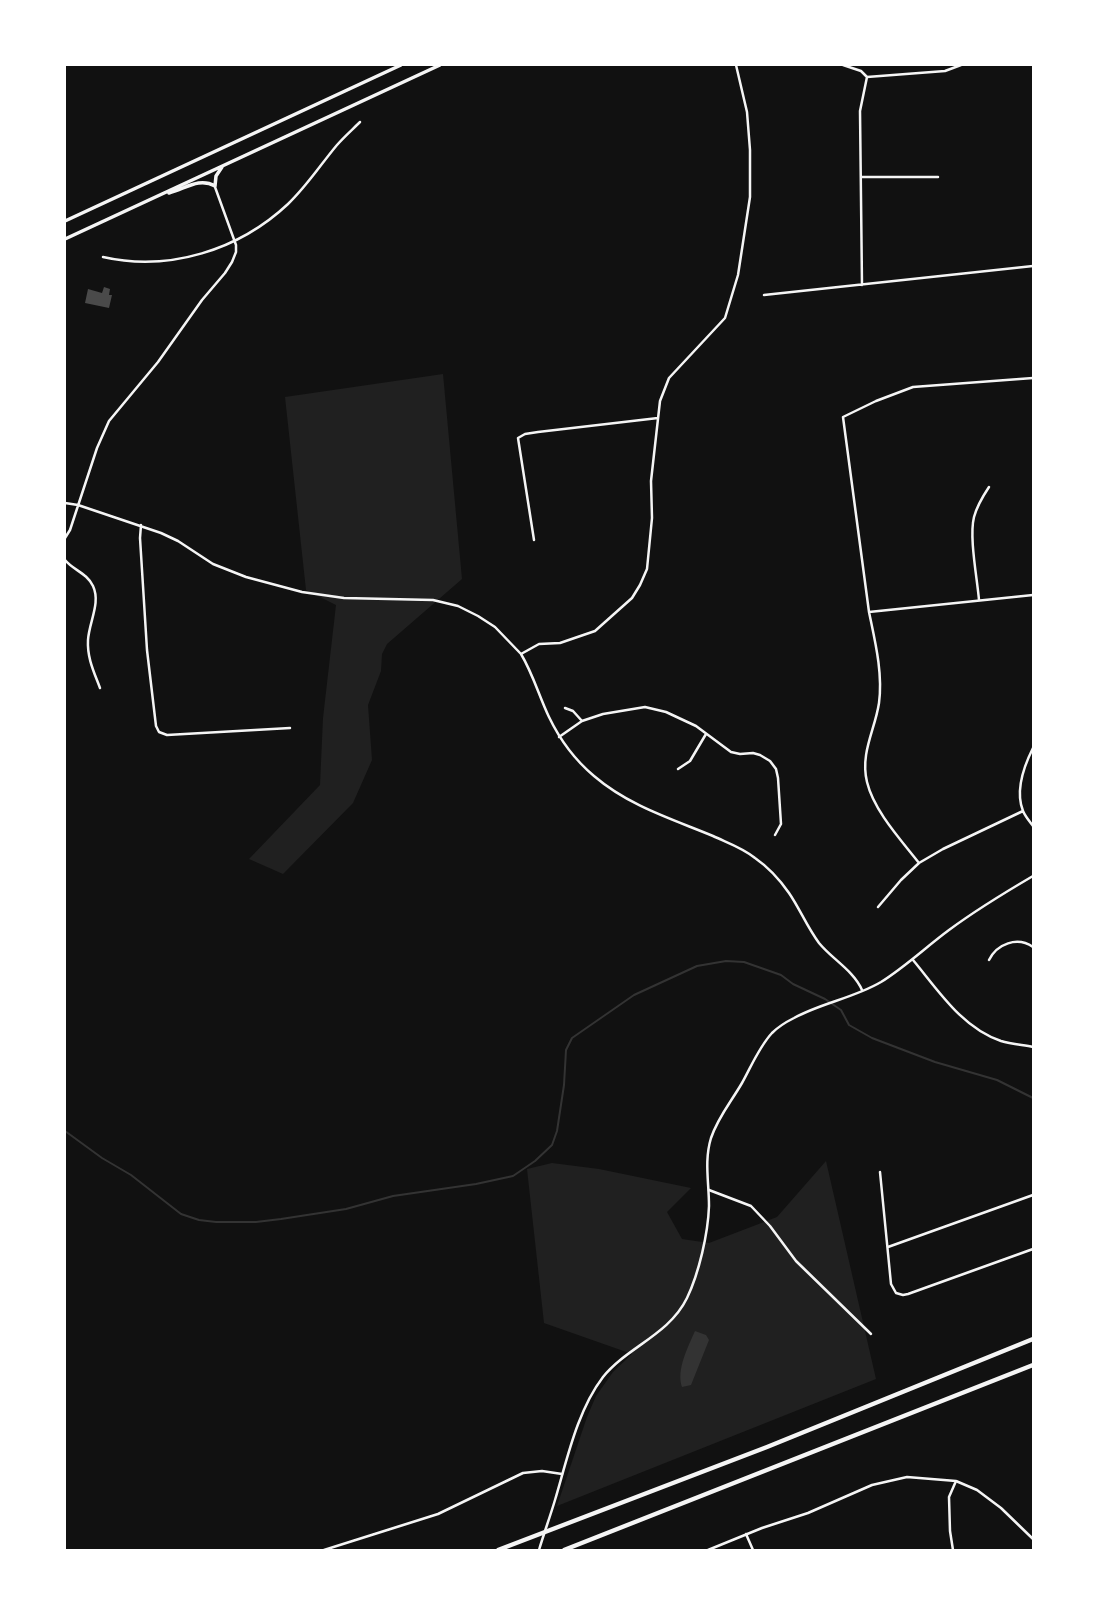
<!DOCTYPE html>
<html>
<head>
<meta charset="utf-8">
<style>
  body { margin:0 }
  #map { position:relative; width:1098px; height:1615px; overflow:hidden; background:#111; font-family:Manrope,sans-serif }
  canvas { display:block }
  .frame { position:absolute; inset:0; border:66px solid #fff; pointer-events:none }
</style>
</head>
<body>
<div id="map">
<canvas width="1098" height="1615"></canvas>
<div class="frame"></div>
</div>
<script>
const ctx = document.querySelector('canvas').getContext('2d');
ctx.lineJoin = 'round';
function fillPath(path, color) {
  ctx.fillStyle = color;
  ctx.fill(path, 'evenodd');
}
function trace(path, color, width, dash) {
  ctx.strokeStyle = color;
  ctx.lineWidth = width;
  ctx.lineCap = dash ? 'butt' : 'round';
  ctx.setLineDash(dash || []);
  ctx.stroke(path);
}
fillPath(new Path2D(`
  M 443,374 L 462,579 L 387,644 L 382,654 L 381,671 L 368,705 L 372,760 L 353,803 L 283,874 L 249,859 L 320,785 L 323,718 L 336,605 L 306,590 L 285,397 Z
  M 826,1161 L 876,1379 L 557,1506 L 587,1417 L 596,1396 L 613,1372 L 632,1354 L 544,1323 L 527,1169 L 552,1163 L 599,1169 L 691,1188 L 667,1212 L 682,1239 L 709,1243 L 777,1217 Z`), '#202020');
fillPath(new Path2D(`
  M 695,1331 L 706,1335 L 709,1340 L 691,1385 L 682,1387 C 676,1370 688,1347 695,1331 Z`), '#333');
trace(new Path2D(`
  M 65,1131 L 102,1158 L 131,1175 L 181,1214 L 199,1220 L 216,1222 L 256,1222 L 281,1219 L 346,1209 L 393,1196 L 476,1184 L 513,1176 L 535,1161 L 552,1145 L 557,1131 L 564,1085 L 566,1050 L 572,1038 L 634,995 L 697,966 L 726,961 L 744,962 L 781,975 L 793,984 L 825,999 L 841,1010 L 849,1025 L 872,1038 L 935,1062 L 997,1080 L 1033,1098`), '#333', 2);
fillPath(new Path2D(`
  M 104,287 L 110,289 L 109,295 L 112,295 L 109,308 L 85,303 L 88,289 L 102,293 Z`), '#4a4a4a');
trace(new Path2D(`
  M 843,65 L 861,71 L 867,77 L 945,71 L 961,65
  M 861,177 L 938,177
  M 103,257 C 169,272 239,250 288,204 C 307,186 321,164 337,145 C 344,137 352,130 360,122
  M 862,285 L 860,111 L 867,77
  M 764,295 L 1033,266
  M 65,503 L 78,505 L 161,533 L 178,541 L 213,564 L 246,577 L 302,592 L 344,598 L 433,600 L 458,606 L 478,616 L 495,627 L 521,654 L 539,644 L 560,643 L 595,631 L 632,598 L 640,585 L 647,569 L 652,518 L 651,481 L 660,401 L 669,378 L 725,318 L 738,275 L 750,197 L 750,150 L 747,112 L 736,65
  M 141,525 L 140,538 L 147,650 L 156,726 L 159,732 L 167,735 L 290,728
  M 65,538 L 70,530 L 97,448 L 109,421 L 158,362 L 202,300 L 225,273 L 232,262 L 236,252 L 236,245 L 215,187
  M 534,540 L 518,438 L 525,434 L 538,432 L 658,418
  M 65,560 C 73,570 87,573 93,586 C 101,603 89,622 88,640 C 87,658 94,672 100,688
  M 979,600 C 977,577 969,537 974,517 C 977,506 983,496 989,487
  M 869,612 L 1033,595
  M 521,654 C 533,674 539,696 549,717 C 560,740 575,760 594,776 C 629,806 672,819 713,836 C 728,843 743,848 755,858 C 768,867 780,880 789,893 C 800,909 807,927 819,943 C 832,959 854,971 862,990
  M 565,708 L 573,711 L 582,721
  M 559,737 L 582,721 L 603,714 L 645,707 L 666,712 L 696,726 L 731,752 L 740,754 L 753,753 L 760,755 L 770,761 L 776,769 L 778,778 L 781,824 L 775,835
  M 1033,748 C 1024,766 1015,791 1023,811 C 1025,816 1030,822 1033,826
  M 678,769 L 690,761 L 706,734
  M 919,863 C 901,840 874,811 867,782 C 860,753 875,730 879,703 C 883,673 875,641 869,612 L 843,417 L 876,401 L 913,387 L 1033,378
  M 878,907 L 901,880 L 919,863 L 943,849 L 1023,811
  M 913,960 C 938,990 962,1028 1001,1041 C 1011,1044 1023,1045 1033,1047
  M 989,960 C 997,944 1017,936 1033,947
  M 880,1172 L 891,1284 L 896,1293 L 903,1295 L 908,1294 L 1033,1249
  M 709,1190 L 751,1206 L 770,1226 L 796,1261 L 871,1334
  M 888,1247 L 1033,1195
  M 746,1534 L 753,1550
  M 324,1550 L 438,1514 L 523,1473 L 542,1471 L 562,1474
  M 708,1550 L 762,1528 L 808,1513 L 872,1485 L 907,1477 L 956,1481 L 977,1490 L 1001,1508 L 1033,1539
  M 953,1550 L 950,1531 L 949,1497 L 956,1481`), '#f5f5f5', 2.5);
trace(new Path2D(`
  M 539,1550 C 544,1533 550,1517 555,1500 C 567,1460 577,1411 603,1377 C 627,1347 669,1335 687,1298 C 699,1273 708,1234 709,1206 C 709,1182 704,1161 711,1138 C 718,1117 731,1102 742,1083 C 751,1067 759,1047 772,1033 C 778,1027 786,1022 794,1018 C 821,1003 854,998 881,982 C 905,967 926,947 949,930 C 976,910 1004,893 1033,876`), '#f5f5f5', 2.5);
trace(new Path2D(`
  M 169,193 C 185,189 199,177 215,186 L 216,176 L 222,167
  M 65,221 L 401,65
  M 65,239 L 440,65`), '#f5f5f5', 3.5);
trace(new Path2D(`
  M 498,1550 L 767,1447 L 1033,1339
  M 564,1550 L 1033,1365`), '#f5f5f5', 4.5);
</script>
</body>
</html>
